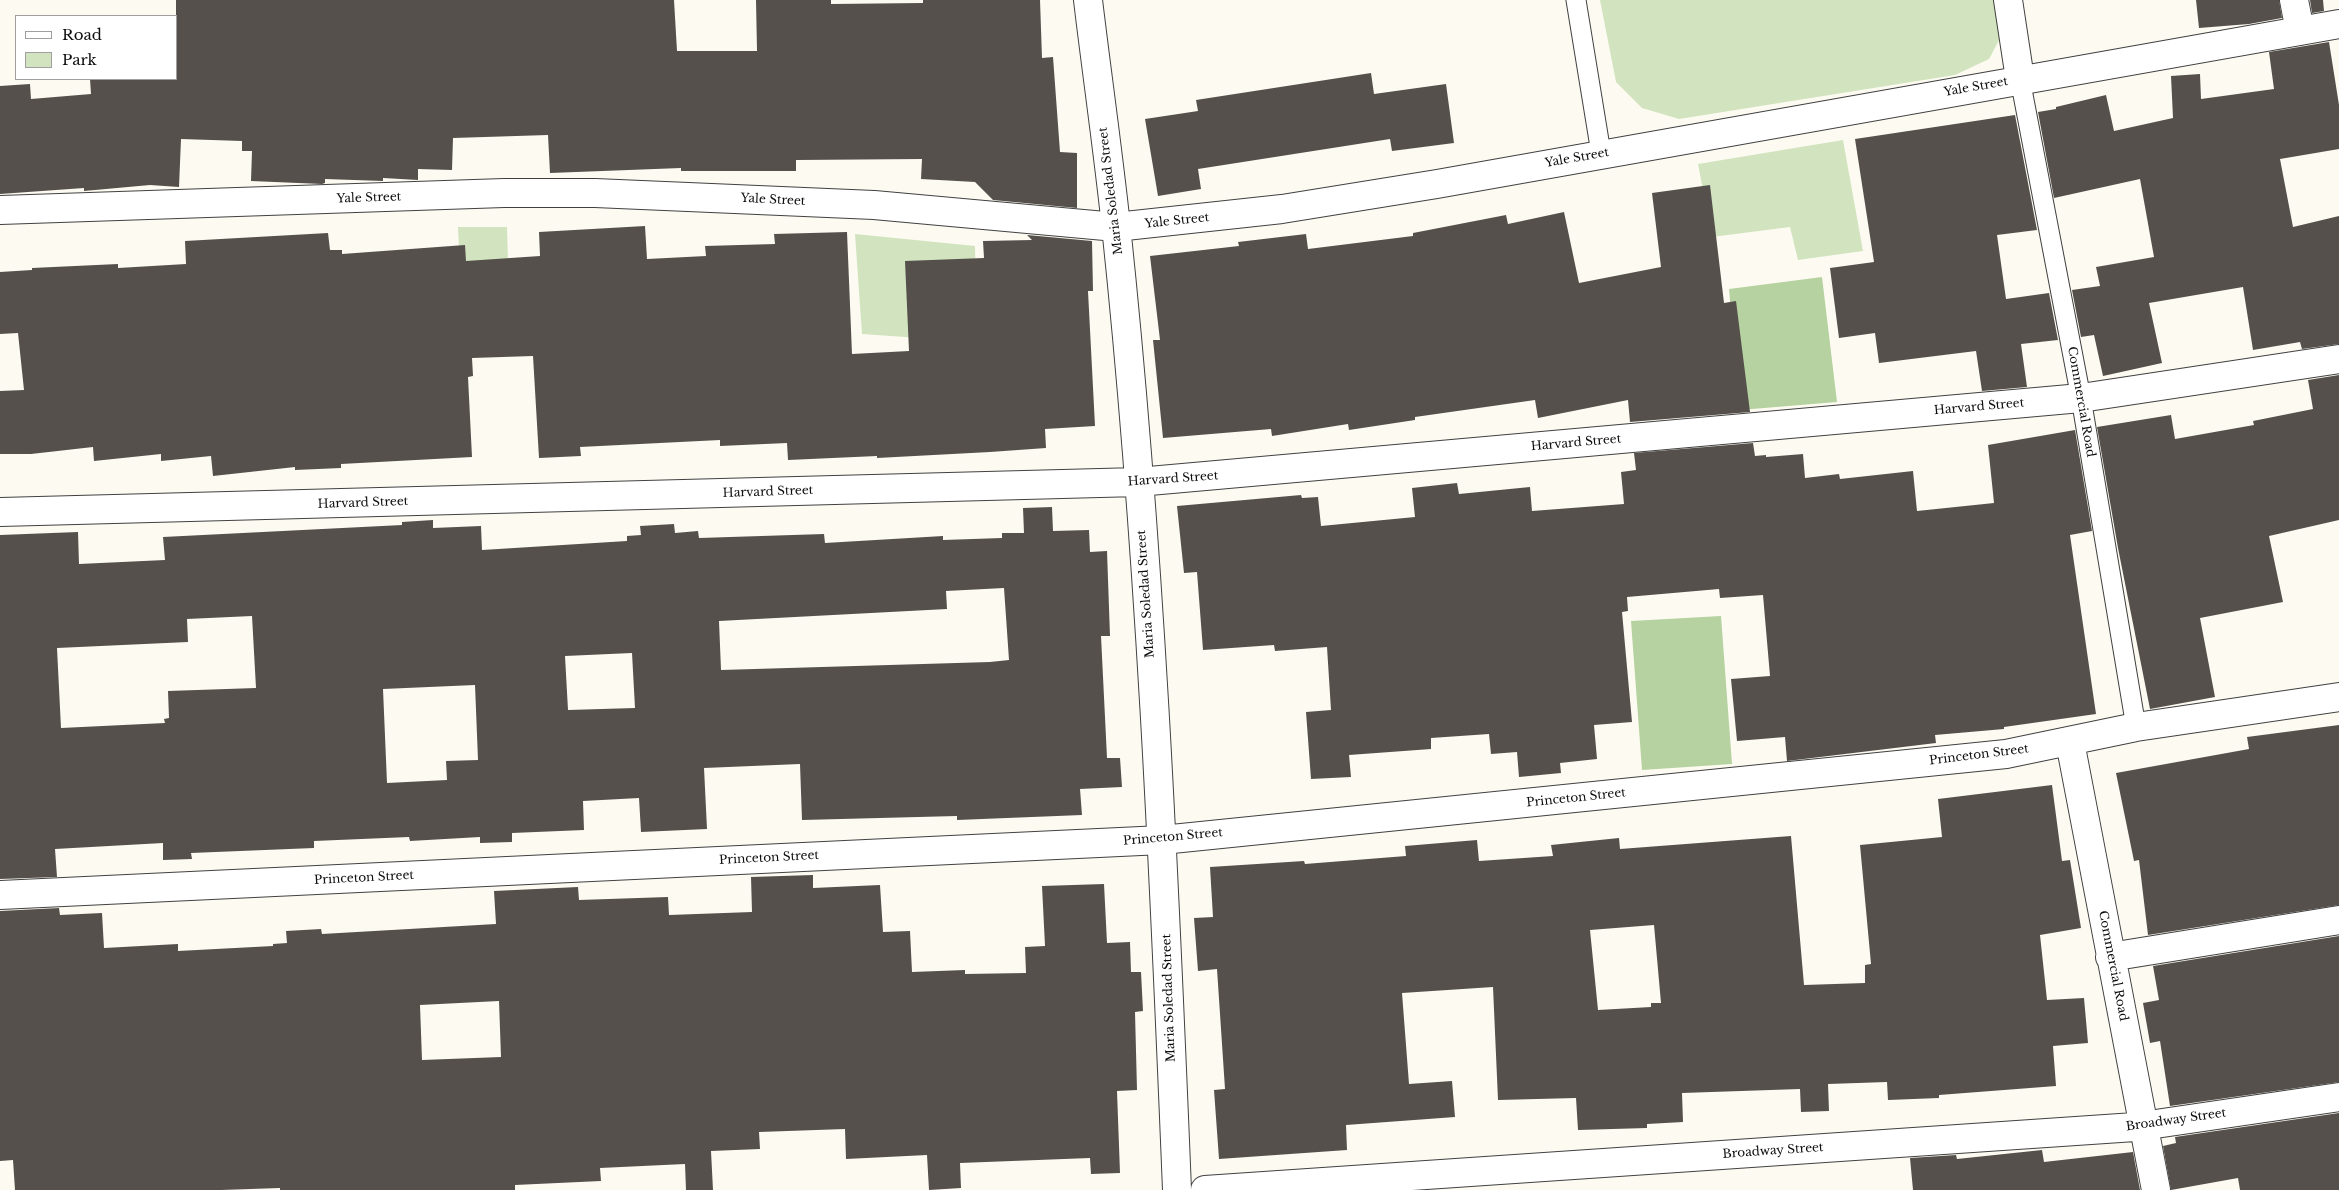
<!DOCTYPE html>
<html>
<head>
<meta charset="utf-8">
<style>
  body { margin:0 }
  #map { position:relative; width:2339px; height:1190px; overflow:hidden; background:#fdfbf1; font-family:"Libre Baskerville",serif }
  canvas { display:block }
  .legend { position:absolute; left:15px; top:15px; width:162px; height:65px; box-sizing:border-box; background:#fff; border:1px solid #9f9f9f; margin:0; padding:6px 9px; list-style:none; font-size:15px; color:#0e0e0e }
  .legend li { display:flex; align-items:center; gap:10px; height:25px }
  .legend b { width:25px; border:1px solid #9f9f9f }
</style>
</head>
<body>
<div id="map">
<canvas width="2339" height="1190"></canvas>
<ul class="legend">
<li><b style="height:6px;background:#fff"></b>Road</li>
<li><b style="height:14px;background:#d1e4bf"></b>Park</li>
</ul>
</div>
<script>
const ctx = document.querySelector('canvas').getContext('2d');
ctx.lineJoin = 'round';
function fillPath(path, color) {
  ctx.fillStyle = color;
  ctx.fill(path, 'evenodd');
}
function trace(path, color, width, dash) {
  ctx.strokeStyle = color;
  ctx.lineWidth = width;
  ctx.lineCap = dash ? 'butt' : 'round';
  ctx.setLineDash(dash || []);
  ctx.stroke(path);
}
function drawText(font, color, halo, rows, align = 'center') {
  ctx.font = font + ' "Libre Baskerville",serif';
  ctx.lineWidth = 5;
  ctx.setLineDash([]);
  ctx.textBaseline = 'middle';
  ctx.strokeStyle = halo;
  ctx.fillStyle = color;
  for (const [text, x, y, turn = 0] of rows) {
    ctx.save();
    ctx.translate(x, y);
    ctx.rotate((+turn || 0) * Math.PI / 180);
    ctx.textAlign = isNaN(turn) ? turn : align;
    if (halo) ctx.strokeText(text, 0, 0);
    ctx.fillText(text, 0, 0);
    ctx.restore();
  }
}
fillPath(new Path2D(`
  M 1600,0 L 2001,0 L 2004,31 L 1989,59 L 1955,75 L 1679,119 L 1642,108 L 1616,82 Z
  M 1843,140 L 1863,251 L 1798,260 L 1790,227 L 1712,237 L 1698,164 Z
  M 458,227 L 507,227 L 510,334 L 463,335 Z
  M 855,234 L 975,246 L 977,342 L 862,334 Z`), '#d1e4bf');
fillPath(new Path2D(`
  M 1822,277 L 1837,402 L 1740,410 L 1729,289 Z
  M 1721,616 L 1732,764 L 1642,770 L 1631,621 Z`), '#b5d2a0');
fillPath(new Path2D(`
  M 176,0 L 674,0 L 677,51 L 757,51 L 756,0 L 831,0 L 831,4 L 923,3 L 923,0 L 1040,0 L 1042,58 L 1053,57 L 1060,152 L 1077,153 L 1077,208 L 993,200 L 975,182 L 921,179 L 922,159 L 796,160 L 796,171 L 681,171 L 681,168 L 550,173 L 548,135 L 453,138 L 452,170 L 418,169 L 418,180 L 383,178 L 383,181 L 325,179 L 325,183 L 322,184 L 251,181 L 252,151 L 242,151 L 242,141 L 181,139 L 179,187 L 150,185 L 84,191 L 84,188 L 0,194 L 0,86 L 30,84 L 31,99 L 91,94 L 90,79 L 176,79 Z
  M 2196,0 L 2279,0 L 2282,18 L 2249,24 L 2199,28 Z
  M 2310,0 L 2323,0 L 2324,11 L 2312,13 Z
  M 2329,42 L 2339,105 L 2339,149 L 2280,159 L 2293,227 L 2339,216 L 2339,344 L 2302,349 L 2300,342 L 2253,350 L 2243,287 L 2149,303 L 2162,363 L 2103,376 L 2094,335 L 2081,337 L 2072,290 L 2100,286 L 2096,267 L 2154,257 L 2140,179 L 2054,198 L 2038,112 L 2056,109 L 2056,107 L 2106,95 L 2114,131 L 2173,118 L 2171,76 L 2200,74 L 2201,99 L 2274,89 L 2269,52 Z
  M 1371,73 L 1374,94 L 1446,84 L 1454,143 L 1392,151 L 1390,139 L 1198,169 L 1201,189 L 1158,196 L 1145,119 L 1198,111 L 1196,100 Z
  M 2015,115 L 2037,230 L 1997,235 L 2006,299 L 2049,293 L 2058,340 L 2021,344 L 2027,387 L 1982,391 L 1976,351 L 1879,363 L 1875,333 L 1839,338 L 1830,268 L 1874,262 L 1855,139 Z
  M 1710,185 L 1724,303 L 1736,301 L 1750,412 L 1630,422 L 1628,400 L 1538,418 L 1535,400 L 1415,417 L 1415,420 L 1349,430 L 1348,424 L 1272,436 L 1271,429 L 1163,438 L 1153,340 L 1160,340 L 1150,256 L 1239,246 L 1238,242 L 1306,234 L 1308,249 L 1413,236 L 1413,233 L 1506,215 L 1508,224 L 1564,212 L 1579,283 L 1661,267 L 1652,193 Z
  M 645,226 L 647,259 L 706,256 L 705,246 L 775,244 L 774,234 L 847,232 L 852,354 L 909,351 L 905,261 L 984,258 L 983,241 L 1032,240 L 1027,235 L 1092,241 L 1093,291 L 1088,291 L 1095,426 L 1045,429 L 1046,448 L 990,452 L 877,458 L 877,456 L 788,460 L 787,443 L 720,446 L 720,440 L 580,447 L 581,456 L 539,458 L 533,356 L 472,358 L 473,376 L 468,377 L 472,457 L 341,464 L 341,468 L 295,470 L 295,467 L 213,476 L 211,456 L 161,461 L 161,454 L 94,461 L 93,447 L 31,454 L 0,454 L 0,391 L 24,390 L 18,333 L 0,334 L 0,272 L 32,270 L 32,268 L 118,264 L 118,268 L 186,264 L 185,241 L 328,233 L 330,250 L 342,250 L 342,254 L 465,245 L 466,261 L 540,256 L 539,232 Z
  M 2339,375 L 2339,520 L 2269,536 L 2283,602 L 2200,618 L 2215,697 L 2150,709 L 2118,548 L 2097,427 L 2171,415 L 2175,439 L 2254,425 L 2253,421 L 2313,409 L 2308,380 Z
  M 2075,430 L 2092,531 L 2070,535 L 2096,714 L 2004,727 L 2004,729 L 1935,735 L 1936,743 L 1787,761 L 1785,737 L 1737,741 L 1731,679 L 1770,676 L 1763,595 L 1720,598 L 1719,589 L 1627,597 L 1628,611 L 1622,612 L 1632,722 L 1594,725 L 1597,759 L 1560,763 L 1561,773 L 1519,777 L 1517,752 L 1491,754 L 1489,734 L 1431,738 L 1431,749 L 1349,755 L 1351,777 L 1311,779 L 1306,712 L 1331,710 L 1327,647 L 1275,651 L 1274,645 L 1203,650 L 1197,572 L 1184,573 L 1177,506 L 1301,495 L 1302,498 L 1318,497 L 1321,526 L 1415,517 L 1412,488 L 1457,483 L 1459,494 L 1530,487 L 1532,511 L 1624,504 L 1621,472 L 1636,470 L 1634,453 L 1753,443 L 1755,456 L 1766,455 L 1766,457 L 1803,454 L 1805,478 L 1839,474 L 1840,479 L 1913,471 L 1917,511 L 1994,503 L 1988,445 Z
  M 1052,507 L 1053,531 L 1089,530 L 1090,552 L 1107,551 L 1110,636 L 1101,636 L 1107,758 L 1120,758 L 1122,787 L 1080,789 L 1082,815 L 957,820 L 957,816 L 802,820 L 800,764 L 704,768 L 707,829 L 641,832 L 639,798 L 583,801 L 584,830 L 512,833 L 512,842 L 480,843 L 480,837 L 410,841 L 409,837 L 314,841 L 314,848 L 191,853 L 192,859 L 163,860 L 163,843 L 55,849 L 57,877 L 0,879 L 0,535 L 78,532 L 79,564 L 165,560 L 163,537 L 402,525 L 402,522 L 433,520 L 433,528 L 481,526 L 482,550 L 627,541 L 627,536 L 641,535 L 640,526 L 674,524 L 675,533 L 698,531 L 699,538 L 824,534 L 825,543 L 943,536 L 943,540 L 1002,538 L 1002,533 L 1024,533 L 1023,508 ZM 1004,588 L 1009,660 L 990,662 L 721,670 L 719,621 L 947,609 L 946,591 ZM 252,616 L 256,688 L 168,691 L 169,718 L 164,719 L 165,723 L 61,728 L 57,648 L 188,642 L 187,619 ZM 632,653 L 635,708 L 568,710 L 565,656 ZM 475,685 L 478,760 L 446,761 L 447,780 L 387,783 L 383,689 Z
  M 2339,725 L 2339,905 L 2148,935 L 2139,860 L 2134,861 L 2116,773 L 2249,749 L 2247,737 Z
  M 2052,785 L 2062,861 L 2070,860 L 2081,928 L 2040,935 L 2047,1000 L 2084,998 L 2088,1043 L 2053,1046 L 2056,1086 L 1939,1095 L 1939,1098 L 1888,1100 L 1887,1082 L 1828,1084 L 1829,1111 L 1801,1112 L 1800,1089 L 1682,1093 L 1683,1122 L 1647,1124 L 1647,1128 L 1578,1130 L 1576,1098 L 1498,1100 L 1493,987 L 1402,993 L 1409,1084 L 1452,1081 L 1455,1117 L 1346,1125 L 1347,1150 L 1219,1159 L 1214,1090 L 1225,1089 L 1217,969 L 1198,971 L 1194,918 L 1213,917 L 1210,867 L 1304,861 L 1305,864 L 1406,856 L 1405,846 L 1477,840 L 1479,861 L 1553,856 L 1551,845 L 1619,838 L 1620,849 L 1791,836 L 1804,985 L 1865,983 L 1865,965 L 1871,964 L 1860,845 L 1942,837 L 1938,799 ZM 1654,925 L 1661,1003 L 1651,1003 L 1651,1007 L 1598,1010 L 1590,930 Z
  M 813,875 L 813,888 L 880,885 L 883,932 L 910,931 L 912,972 L 965,970 L 965,974 L 1026,973 L 1025,947 L 1045,946 L 1042,886 L 1104,884 L 1107,943 L 1130,942 L 1131,972 L 1141,972 L 1143,1011 L 1135,1012 L 1137,1090 L 1117,1091 L 1120,1173 L 1091,1174 L 1090,1158 L 960,1163 L 961,1188 L 929,1190 L 927,1155 L 846,1159 L 845,1129 L 759,1132 L 760,1149 L 711,1151 L 713,1190 L 686,1190 L 685,1164 L 600,1168 L 601,1181 L 515,1185 L 515,1190 L 280,1190 L 280,1188 L 221,1190 L 15,1190 L 13,1160 L 0,1161 L 0,911 L 59,908 L 60,915 L 102,913 L 104,948 L 178,944 L 178,951 L 273,946 L 273,944 L 287,943 L 286,931 L 321,929 L 322,934 L 496,924 L 494,891 L 578,887 L 579,900 L 668,897 L 669,915 L 752,912 L 751,877 ZM 499,1001 L 501,1057 L 422,1060 L 420,1005 Z
  M 2339,936 L 2339,1082 L 2170,1106 L 2160,1041 L 2150,1043 L 2143,1003 L 2159,1000 L 2153,966 Z
  M 2339,1113 L 2339,1190 L 2240,1190 L 2238,1178 L 2171,1190 L 2163,1146 L 2176,1143 L 2175,1137 Z
  M 2042,1150 L 2044,1162 L 2133,1152 L 2140,1190 L 1913,1190 L 1910,1158 L 1956,1155 L 1957,1159 Z`), '#55504c');
const service = new Path2D(`
  M 1576,0 L 1601,153
  M 2020,79 L 2081,398 L 2136,727`);
const minor = new Path2D(`
  M 1088,0 C 1097,75 1108,151 1116,226 C 1150,546 1164,869 1177,1190
  M 2008,0 L 2020,79
  M 2294,0 L 2300,31
  M 0,210 L 504,193 L 595,193 L 874,205 L 1116,227 L 1282,209 L 1437,184 L 2339,24
  M 0,512 L 1138,482 L 2081,398 L 2339,359
  M 2070,742 L 2156,1190
  M 0,895 L 1162,840 L 2006,754 L 2136,727 L 2339,697
  M 2110,957 L 2339,920
  M 1205,1190 L 2135,1127 L 2339,1097`);
trace(service, '#414141', 21);
trace(minor, '#414141', 30);
trace(service, '#fff', 19);
trace(minor, '#fff', 28);
drawText('12px', '#0e0e0e', '#fff', [
  ["Yale Street",1976,87,-10],
  ["Yale Street",1577,158,-10],
  ["Maria Soledad Street",1111,191,-97],
  ["Yale Street",369,198,-2],
  ["Yale Street",773,200,3],
  ["Yale Street",1177,221,-6],
  ["Commercial Road",2081,402,80],
  ["Harvard Street",1979,407,-5],
  ["Harvard Street",1576,443,-5],
  ["Harvard Street",1173,479,-4],
  ["Harvard Street",768,492,-2],
  ["Harvard Street",363,503,-2],
  ["Maria Soledad Street",1146,594,-94],
  ["Princeton Street",1979,755,-7],
  ["Princeton Street",1576,798,-6],
  ["Princeton Street",1173,837,-5],
  ["Princeton Street",769,858,-3],
  ["Princeton Street",364,878,-3],
  ["Commercial Road",2113,966,79],
  ["Maria Soledad Street",1169,998,-92],
  ["Broadway Street",2176,1120,-8],
  ["Broadway Street",1773,1151,-4]
]);
</script>
</body>
</html>
